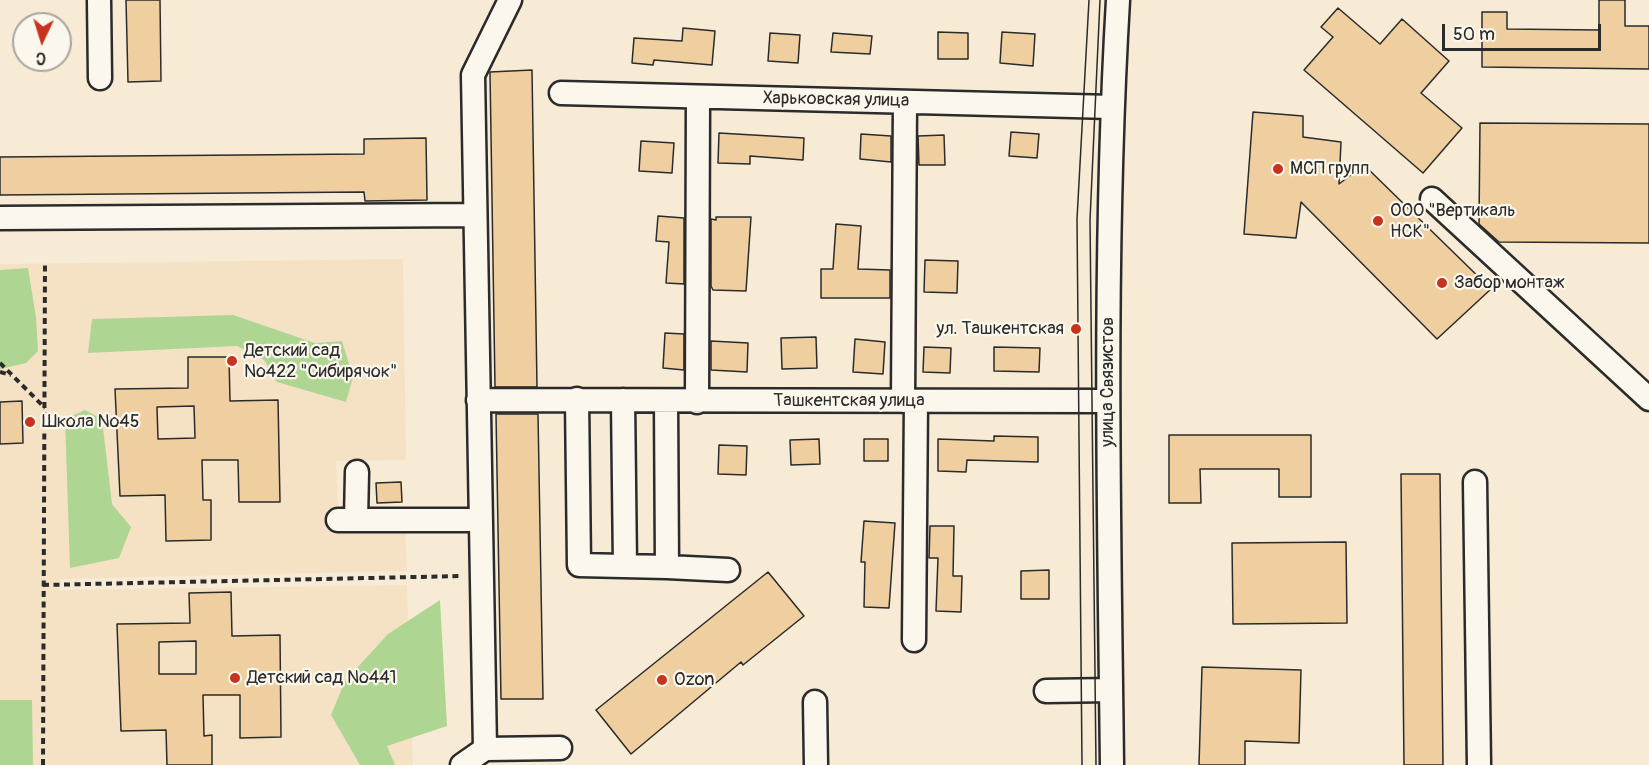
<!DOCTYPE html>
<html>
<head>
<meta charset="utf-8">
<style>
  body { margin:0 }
  #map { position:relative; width:1649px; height:765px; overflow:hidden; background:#f7ebd5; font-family:Pangolin,sans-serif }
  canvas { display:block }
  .north { position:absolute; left:12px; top:12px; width:60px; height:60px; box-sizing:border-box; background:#fbf7ec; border:2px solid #a8a59f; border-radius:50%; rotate:184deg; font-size:16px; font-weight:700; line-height:24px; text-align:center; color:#2b2b2b }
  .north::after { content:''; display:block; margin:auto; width:21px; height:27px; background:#c8321e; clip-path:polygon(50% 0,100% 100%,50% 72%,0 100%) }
  .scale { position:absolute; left:1442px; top:24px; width:159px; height:27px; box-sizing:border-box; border:3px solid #2b2b2b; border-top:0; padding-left:8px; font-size:18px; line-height:21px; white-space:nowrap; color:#2b2b2b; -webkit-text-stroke:4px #fbf7ec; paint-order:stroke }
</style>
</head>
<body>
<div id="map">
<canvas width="1649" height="765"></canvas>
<div class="north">С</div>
<div class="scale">50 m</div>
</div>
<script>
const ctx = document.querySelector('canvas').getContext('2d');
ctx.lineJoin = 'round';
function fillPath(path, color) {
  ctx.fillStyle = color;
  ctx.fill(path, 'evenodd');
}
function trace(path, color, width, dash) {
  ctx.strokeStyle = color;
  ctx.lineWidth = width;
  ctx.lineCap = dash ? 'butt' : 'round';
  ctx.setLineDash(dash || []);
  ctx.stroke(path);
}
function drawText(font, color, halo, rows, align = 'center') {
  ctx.font = font + ' Pangolin,sans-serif';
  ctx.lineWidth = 4.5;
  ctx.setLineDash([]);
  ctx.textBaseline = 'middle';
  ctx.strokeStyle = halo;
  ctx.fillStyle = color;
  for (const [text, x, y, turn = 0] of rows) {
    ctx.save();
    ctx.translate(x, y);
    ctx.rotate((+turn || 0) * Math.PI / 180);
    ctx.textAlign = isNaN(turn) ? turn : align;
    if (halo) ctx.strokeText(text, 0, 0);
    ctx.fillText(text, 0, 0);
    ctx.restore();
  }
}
fillPath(new Path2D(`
  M 403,259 L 406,460 L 336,461 L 339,528 L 405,528 L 407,571 L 60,579 L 59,590 L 407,585 L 413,765 L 0,765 L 0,264 Z`), '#f5e2c5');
fillPath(new Path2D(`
  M 28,268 L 36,317 L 38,351 L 26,363 L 0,369 L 0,270 Z
  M 233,315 L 315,343 L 342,341 L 353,377 L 346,402 L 277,382 L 264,360 L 237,346 L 88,353 L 92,319 Z
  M 85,410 L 102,419 L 112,504 L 131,527 L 119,558 L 70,568 L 65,419 Z
  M 440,600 L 447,726 L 387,746 L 395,765 L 360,765 L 331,715 L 345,681 L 388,634 Z
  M 0,700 L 32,700 L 33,765 L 0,765 Z`), '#aed692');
const building = new Path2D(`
  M 126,0 L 160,0 L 161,81 L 128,82 Z
  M 1599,0 L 1625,0 L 1625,26 L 1649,26 L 1649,69 L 1482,67 L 1482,12 L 1507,12 L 1507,29 L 1599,30 Z
  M 1338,8 L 1380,44 L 1402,19 L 1449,61 L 1421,93 L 1462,128 L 1423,173 L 1304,70 L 1333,37 L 1321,27 Z
  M 683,28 L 715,31 L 712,65 L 654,60 L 653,65 L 632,63 L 634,38 L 682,41 Z
  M 938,32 L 968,33 L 968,59 L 938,59 Z
  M 1002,32 L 1035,34 L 1033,66 L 1000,63 Z
  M 770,33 L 800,35 L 798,63 L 768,61 Z
  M 833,33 L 872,36 L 870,54 L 831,52 Z
  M 532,70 L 537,387 L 495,387 L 490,72 Z
  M 1253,112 L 1303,116 L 1303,137 L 1341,142 L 1339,184 L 1364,165 L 1491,289 L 1437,339 L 1301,202 L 1296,238 L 1244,234 Z
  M 1480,123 L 1649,124 L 1649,243 L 1499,242 L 1479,224 Z
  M 1011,132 L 1039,134 L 1037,158 L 1009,156 Z
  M 719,133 L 804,138 L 803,160 L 750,156 L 750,164 L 718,163 Z
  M 861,134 L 891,136 L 891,162 L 860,159 Z
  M 944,135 L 945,165 L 919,165 L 918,136 Z
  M 426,138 L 427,200 L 365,201 L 364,192 L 0,195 L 0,157 L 364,154 L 364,139 Z
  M 641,141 L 674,143 L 672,173 L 639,171 Z
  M 658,216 L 684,218 L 684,284 L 666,283 L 669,242 L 656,241 Z
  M 716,217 L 751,217 L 746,291 L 713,290 L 711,286 L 711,219 L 716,220 Z
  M 836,224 L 861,226 L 858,269 L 890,270 L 890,298 L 821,298 L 821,269 L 833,269 Z
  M 925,260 L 958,261 L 957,293 L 924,292 Z
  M 665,333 L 684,334 L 684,370 L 663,368 Z
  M 816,337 L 817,368 L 782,369 L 781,338 Z
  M 855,339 L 885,342 L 883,374 L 853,372 Z
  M 711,341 L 748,343 L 747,372 L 711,370 Z
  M 924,347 L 951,348 L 950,373 L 923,372 Z
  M 994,347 L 1040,348 L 1039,372 L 994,371 Z
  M 188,357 L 229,357 L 230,401 L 278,400 L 280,502 L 239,502 L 238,460 L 202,460 L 203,500 L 211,500 L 211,540 L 166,541 L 165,495 L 120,496 L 115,389 L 188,388 ZM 194,406 L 195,438 L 158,439 L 157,407 Z
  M 22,401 L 23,443 L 0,444 L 0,402 Z
  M 496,414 L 538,414 L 543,699 L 501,699 Z
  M 1169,435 L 1311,435 L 1311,497 L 1279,497 L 1279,469 L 1200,469 L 1201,503 L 1169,503 Z
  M 994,436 L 1038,437 L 1038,462 L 967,460 L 966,472 L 938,471 L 938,439 L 994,441 Z
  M 819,439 L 820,464 L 791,465 L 790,440 Z
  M 864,439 L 888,439 L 888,461 L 864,461 Z
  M 719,445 L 747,446 L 746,475 L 718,474 Z
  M 1401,474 L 1440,474 L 1443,765 L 1404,765 Z
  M 401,482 L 402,502 L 377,503 L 376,483 Z
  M 864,521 L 895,523 L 889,608 L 864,607 L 865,562 L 861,562 Z
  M 930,526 L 954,526 L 953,576 L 962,576 L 961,612 L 936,611 L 938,558 L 929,558 Z
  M 1346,542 L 1347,623 L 1233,624 L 1232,543 Z
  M 1049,570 L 1049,599 L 1021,599 L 1021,571 Z
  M 768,572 L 804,616 L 743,665 L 741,662 L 631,754 L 596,710 Z
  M 231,592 L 232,636 L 280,635 L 281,737 L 240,738 L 240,695 L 203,695 L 204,736 L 212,735 L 212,765 L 167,765 L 166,730 L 121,731 L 117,624 L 190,623 L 189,593 ZM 196,641 L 196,674 L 159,674 L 159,642 Z
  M 1202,667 L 1301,670 L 1299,743 L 1245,741 L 1245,765 L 1199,765 Z`);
fillPath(building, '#efcea0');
trace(building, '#2b2b2b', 1.5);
const minor = new Path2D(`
  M 99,0 L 100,78
  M 561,93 L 1112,107
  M 1432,199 L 1649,399
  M 0,218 L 475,215
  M 577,399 L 579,565 L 667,567
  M 478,400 L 1107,401
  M 623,400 L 625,566
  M 666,401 L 667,567 L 728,570
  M 903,401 L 905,102
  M 697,402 L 698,97
  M 1475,482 L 1479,765
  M 338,520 L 481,520
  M 356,520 L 357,472
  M 914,640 L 916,401
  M 1046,691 L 1111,690
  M 815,702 L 816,765
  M 485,749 L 473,75 L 510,0
  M 462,765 L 485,749 L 560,748
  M 1112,765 C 1109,510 1103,255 1118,0`);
trace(minor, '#2b2b2b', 27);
trace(new Path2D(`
  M 0,363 L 45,408
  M 0,372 L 11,375
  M 43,585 L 462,576
  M 43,765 L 45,263`), '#2b2b2b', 4, [6, 4.5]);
trace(minor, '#fbf7ec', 22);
trace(new Path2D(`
  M 1082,765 L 1077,219 L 1089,0
  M 1096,765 L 1090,220 L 1100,0`), '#2b2b2b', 1.5);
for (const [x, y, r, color] of [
  [1278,169,6,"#c8321e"],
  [1378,221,6,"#c8321e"],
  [1442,283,6,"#c8321e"],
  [1076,329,6,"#c8321e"],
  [232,361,6,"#c8321e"],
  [30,422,6,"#c8321e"],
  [235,678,6,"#c8321e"],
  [662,680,6,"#c8321e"]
]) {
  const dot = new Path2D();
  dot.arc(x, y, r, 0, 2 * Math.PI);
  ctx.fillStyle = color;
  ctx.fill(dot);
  trace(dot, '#fbf7ec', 2);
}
drawText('18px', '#2b2b2b', '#fbf7ec', [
  ["Харьковская улица",836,100,1],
  ["улица Связистов",1108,382,-90],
  ["Ташкентская улица",849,401]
]);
drawText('18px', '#2b2b2b', '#fbf7ec', [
  ["МСП групп",1290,169],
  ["ООО \"Вертикаль",1390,211],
  ["НСК\"",1390,232],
  ["Забор монтаж",1454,283],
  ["ул. Ташкентская",1064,329,"right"],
  ["Детский сад",244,351],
  ["№422 \"Сибирячок\"",244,372],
  ["Школа №45",42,422],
  ["Детский сад №441",247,678],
  ["Ozon",674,680]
], 'left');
</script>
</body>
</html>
